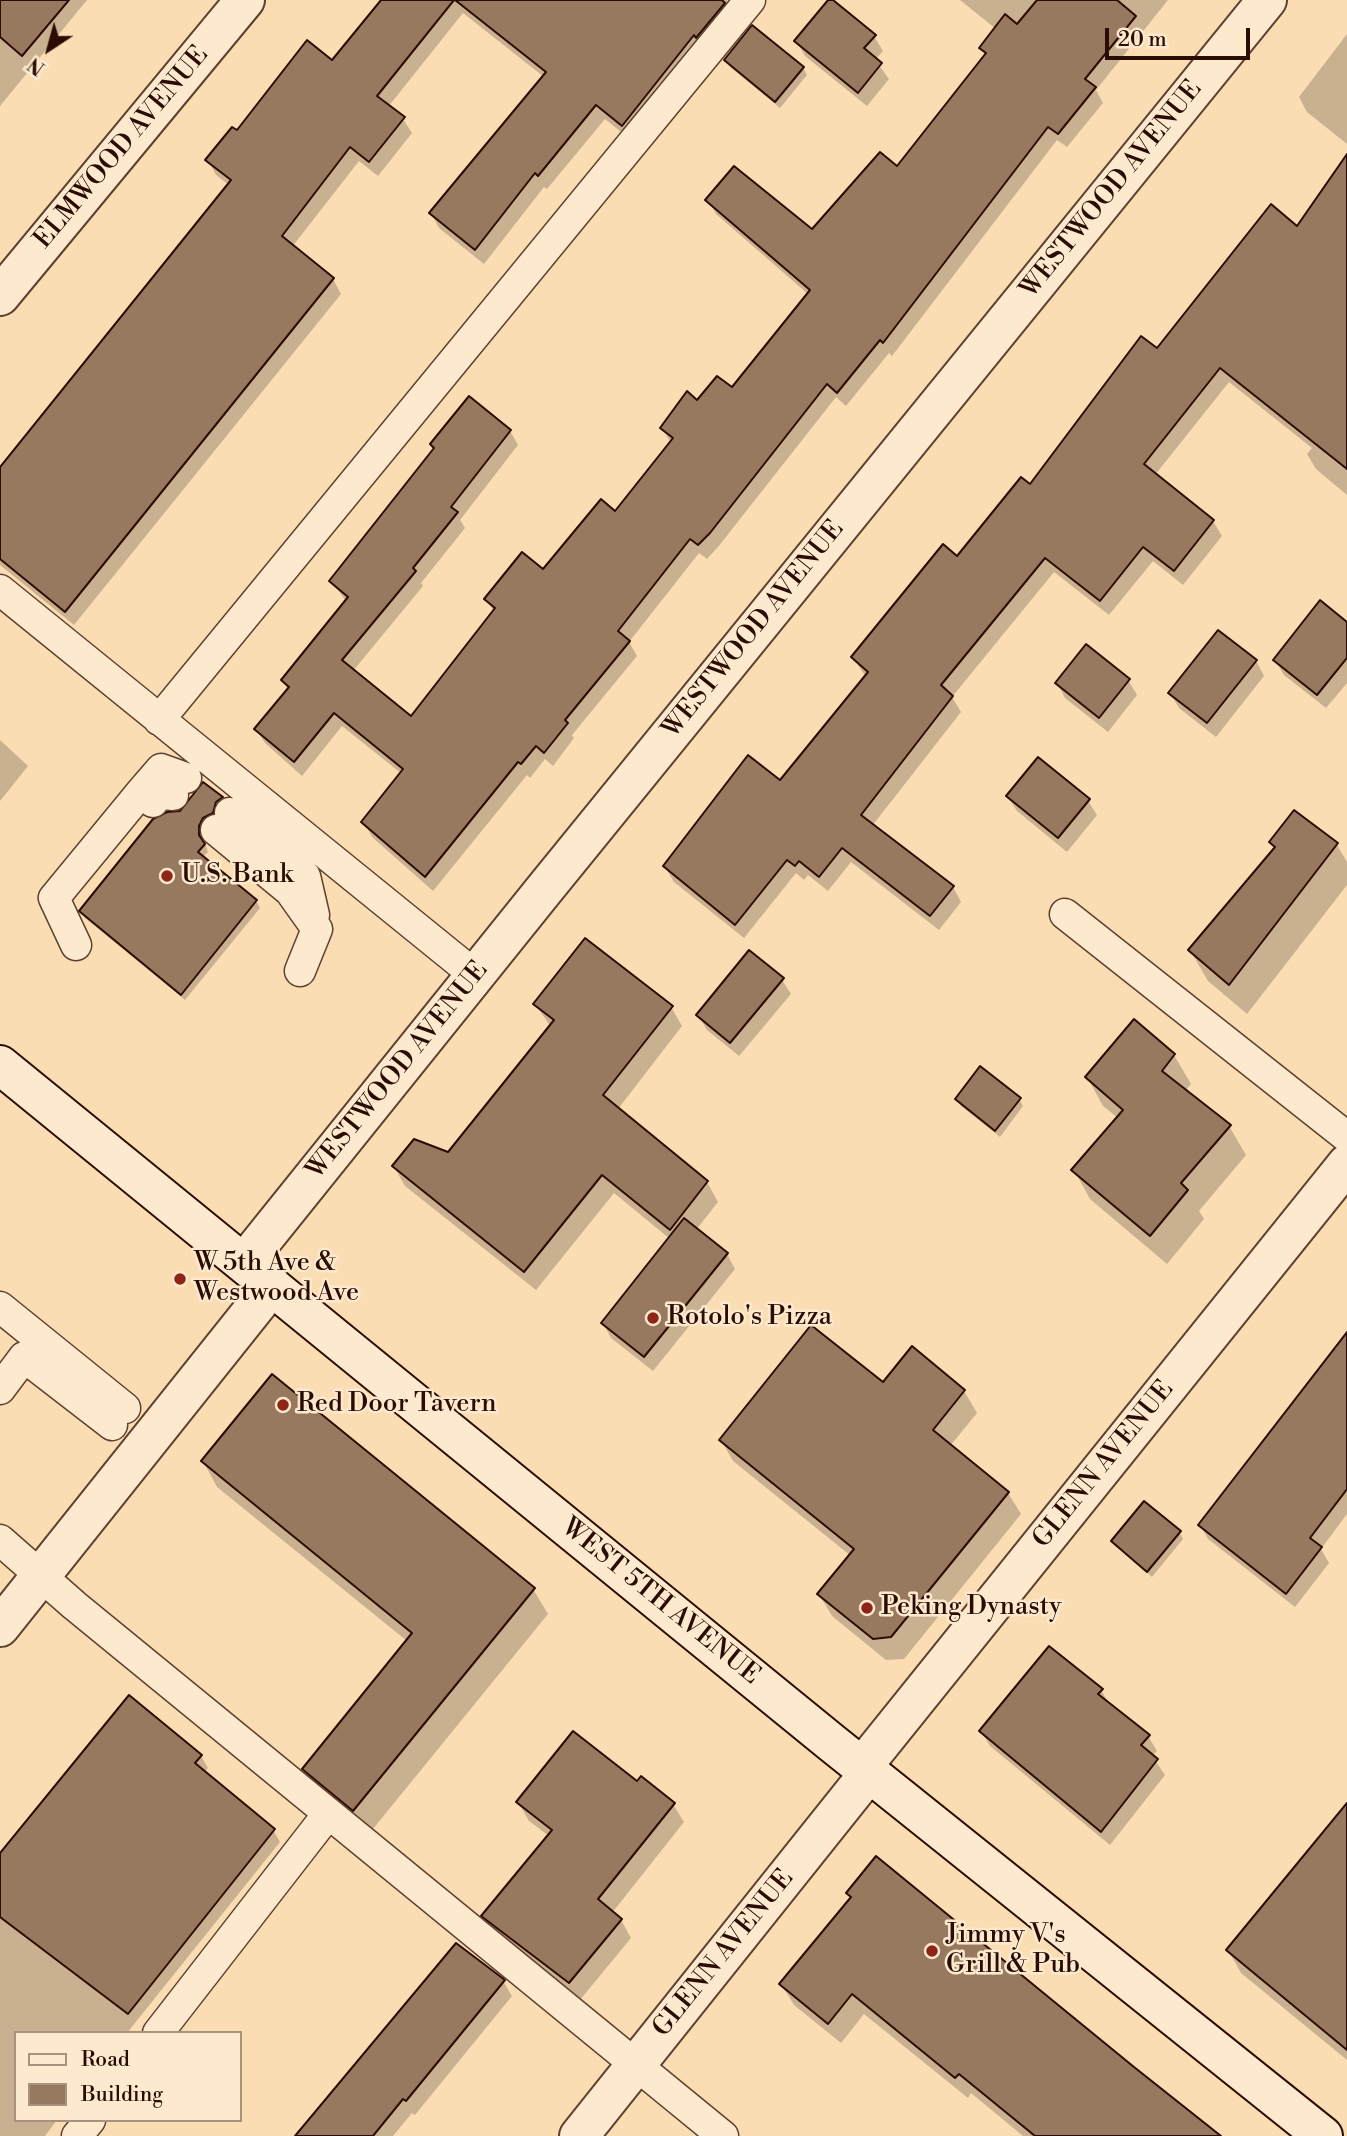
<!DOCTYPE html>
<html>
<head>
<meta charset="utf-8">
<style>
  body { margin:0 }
  #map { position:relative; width:1347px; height:2136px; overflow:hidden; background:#fbddb4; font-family:"Libre Bodoni",serif }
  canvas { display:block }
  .legend { position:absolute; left:14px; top:2031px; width:228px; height:91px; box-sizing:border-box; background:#fce9ce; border:2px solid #a8917d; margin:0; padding:9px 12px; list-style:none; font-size:21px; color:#2b0c03 }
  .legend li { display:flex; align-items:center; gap:14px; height:35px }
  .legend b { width:35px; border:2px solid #a8917d }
  .north { position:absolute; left:14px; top:14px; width:70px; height:70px; -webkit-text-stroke:5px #fce9ce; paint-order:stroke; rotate:216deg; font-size:19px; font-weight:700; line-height:28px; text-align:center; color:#2b0c03 }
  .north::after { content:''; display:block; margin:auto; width:24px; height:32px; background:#2b0c03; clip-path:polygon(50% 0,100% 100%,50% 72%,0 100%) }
  .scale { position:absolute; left:1105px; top:28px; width:145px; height:32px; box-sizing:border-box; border:4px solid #2b0c03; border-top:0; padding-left:9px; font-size:21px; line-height:24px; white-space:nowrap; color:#2b0c03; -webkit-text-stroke:5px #fce9ce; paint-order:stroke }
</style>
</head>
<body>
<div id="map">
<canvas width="1347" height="2136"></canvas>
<ul class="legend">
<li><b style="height:9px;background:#fce9ce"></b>Road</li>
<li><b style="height:19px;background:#97795f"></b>Building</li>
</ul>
<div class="north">N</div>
<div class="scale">20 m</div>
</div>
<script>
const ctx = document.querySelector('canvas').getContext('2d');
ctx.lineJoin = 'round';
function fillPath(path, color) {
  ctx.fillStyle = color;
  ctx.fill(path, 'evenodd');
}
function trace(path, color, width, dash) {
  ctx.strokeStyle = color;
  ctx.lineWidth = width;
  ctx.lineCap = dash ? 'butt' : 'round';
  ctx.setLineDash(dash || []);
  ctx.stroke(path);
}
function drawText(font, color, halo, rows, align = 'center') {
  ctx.font = font + ' "Libre Bodoni",serif';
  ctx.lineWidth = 5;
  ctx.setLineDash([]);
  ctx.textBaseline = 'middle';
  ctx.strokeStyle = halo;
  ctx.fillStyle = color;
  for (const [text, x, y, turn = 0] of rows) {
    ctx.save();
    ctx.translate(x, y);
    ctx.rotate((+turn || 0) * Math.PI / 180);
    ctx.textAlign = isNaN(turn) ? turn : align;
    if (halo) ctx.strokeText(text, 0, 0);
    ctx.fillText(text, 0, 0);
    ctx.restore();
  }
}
fillPath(new Path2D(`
  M 0,0 L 87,0 L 0,106 Z
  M 383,0 L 727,0 L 734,13 L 631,140 L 605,119 L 547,189 L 544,187 L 484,264 L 439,228 L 431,213 L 544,77 L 463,13 L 388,107 L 403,119 L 412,133 L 378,176 L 359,161 L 292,247 L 333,279 L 341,294 L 74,625 L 0,565 L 0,469 L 229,185 L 216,175 L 208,160 L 237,132 L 333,63 Z
  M 960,0 L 1168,0 L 1096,90 L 1103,103 L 1067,147 L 1057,140 L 892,356 L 889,353 L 846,406 L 836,397 L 718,547 L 707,559 L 699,553 L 629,642 L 637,656 L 572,735 L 574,738 L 553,766 L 545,759 L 530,778 L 527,775 L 433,891 L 372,837 L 364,822 L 402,774 L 342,726 L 302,776 L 265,743 L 256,729 L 288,690 L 283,680 L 346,601 L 331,581 L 435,450 L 432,444 L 510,431 L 518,445 L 460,520 L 465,528 L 421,583 L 423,586 L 353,671 L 412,718 L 494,612 L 486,599 L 543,572 L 616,513 L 671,443 L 662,428 L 697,402 L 732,390 L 808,294 L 716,214 L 708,200 L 813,232 L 897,168 L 986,57 L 981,48 L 996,29 Z
  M 1347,34 L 1347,144 L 1307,112 L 1299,97 Z
  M 874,36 L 883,51 L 875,60 L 889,79 L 867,106 L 805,56 L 797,42 Z
  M 726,60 L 803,68 L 807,75 L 780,108 L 730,67 Z
  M 1347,164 L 1347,495 L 1316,469 L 1307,454 L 1312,448 L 1229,382 L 1155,475 L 1213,521 L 1222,536 L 1183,585 L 1153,561 L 1109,615 L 1054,572 L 952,697 L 961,712 L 872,826 L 953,887 L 961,902 L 939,930 L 851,862 L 828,891 L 808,875 L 804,880 L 796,873 L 744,938 L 674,882 L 665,867 L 780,783 L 866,677 L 853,658 L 1030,487 L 1157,351 L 1297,228 Z
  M 1347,624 L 1347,683 L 1326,708 L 1284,675 L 1275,660 Z
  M 1256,661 L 1264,676 L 1216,737 L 1179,708 L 1170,693 Z
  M 1128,680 L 1137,695 L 1108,732 L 1065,698 L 1057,683 Z
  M 0,740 L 28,766 L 0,801 Z
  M 203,784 L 225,805 L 216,820 L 206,825 L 202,834 L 208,852 L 202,858 L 256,901 L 260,908 L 185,1000 L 85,918 L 81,911 L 181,812 Z
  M 1008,797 L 1088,801 L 1097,815 L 1067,852 L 1017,811 Z
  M 1271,842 L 1337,845 L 1347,862 L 1347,885 L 1247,1014 L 1208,981 L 1190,950 L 1275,849 Z
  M 782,980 L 791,994 L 739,1056 L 707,1030 L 698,1015 Z
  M 535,1004 L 671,1007 L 682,1026 L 618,1109 L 707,1182 L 718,1202 L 696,1230 L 727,1254 L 735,1269 L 653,1371 L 611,1338 L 603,1323 L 670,1239 L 614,1193 L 536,1290 L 405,1186 L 394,1167 L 449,1154 L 551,1027 Z
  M 1174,1055 L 1191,1084 L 1185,1091 L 1229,1126 L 1246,1155 L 1199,1211 L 1204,1219 L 1167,1264 L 1090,1199 L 1074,1170 L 1118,1118 L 1103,1106 L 1087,1077 Z
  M 957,1099 L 1019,1099 L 1023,1106 L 1000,1137 L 961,1106 Z
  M 1347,1335 L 1347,1514 L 1321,1549 L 1329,1563 L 1295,1607 L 1208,1539 L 1200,1525 Z
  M 883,1384 L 964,1391 L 977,1413 L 950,1446 L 1008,1493 L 1021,1514 L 904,1659 L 886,1660 L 832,1616 L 819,1594 L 851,1556 L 733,1461 L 721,1440 Z
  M 203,1461 L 533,1589 L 548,1614 L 368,1835 L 318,1794 L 304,1769 L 407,1641 L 217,1487 Z
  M 1179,1532 L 1183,1539 L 1152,1577 L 1113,1541 Z
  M 1101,1690 L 1110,1705 L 1148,1736 L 1157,1751 L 1152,1756 L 1165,1775 L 1110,1845 L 990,1746 L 981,1731 Z
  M 201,1756 L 208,1768 L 204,1773 L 273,1830 L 280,1842 L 127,2033 L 16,2033 L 16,2120 L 57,2120 L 45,2136 L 0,2136 L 0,1857 Z
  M 638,1784 L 673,1804 L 684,1822 L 612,1913 L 621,1920 L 631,1938 L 580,2000 L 494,1934 L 483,1916 L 549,1836 L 529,1821 L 518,1802 Z
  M 1347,1846 L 1347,2060 L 1241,1973 L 1228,1950 Z
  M 848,1894 L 1218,2136 L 1023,2136 L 971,2093 L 968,2098 L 864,2014 L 841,2043 L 794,2005 L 781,1984 L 851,1899 Z
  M 459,1945 L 503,1981 L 512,1996 L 415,2115 L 412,2113 L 393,2136 L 299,2136 Z`), '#0003');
const building = new Path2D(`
  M 0,0 L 69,0 L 22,56 L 0,37 Z
  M 381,0 L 454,0 L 377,96 L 405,117 L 369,162 L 350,147 L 282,236 L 334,278 L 65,612 L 0,559 L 0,467 L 231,180 L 205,160 L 232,127 L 237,130 L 307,40 L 332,60 Z
  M 455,0 L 722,0 L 725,3 L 696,38 L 694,35 L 622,126 L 596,105 L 538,176 L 535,173 L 475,250 L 429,213 L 546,72 Z
  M 828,0 L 833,0 L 876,35 L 864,48 L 882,63 L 858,93 L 794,41 Z
  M 1037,0 L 1117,0 L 1136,16 L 1085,79 L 1096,87 L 1058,134 L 1048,127 L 883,343 L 880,340 L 837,393 L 827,384 L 710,533 L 698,545 L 690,539 L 618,631 L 630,641 L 565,720 L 568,723 L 544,753 L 536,746 L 521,764 L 518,762 L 425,877 L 361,822 L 403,769 L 334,713 L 294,762 L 254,729 L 289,687 L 281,680 L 348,597 L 329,581 L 434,448 L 430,444 L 469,396 L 511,430 L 451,507 L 458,512 L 413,568 L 416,571 L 342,660 L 411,716 L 495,608 L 484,599 L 522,552 L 543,569 L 601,499 L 615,511 L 673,438 L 660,428 L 687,391 L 697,400 L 717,376 L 732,387 L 810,290 L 705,200 L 734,166 L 812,229 L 880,152 L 897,166 L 986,53 L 979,48 L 1005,14 L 1017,24 Z
  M 752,25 L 804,67 L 775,102 L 724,60 Z
  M 1347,154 L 1347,469 L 1220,368 L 1144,464 L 1214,520 L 1174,571 L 1143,547 L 1100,601 L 1045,558 L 941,685 L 953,696 L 861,815 L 954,886 L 930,916 L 842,848 L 819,877 L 799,861 L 795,866 L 787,860 L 735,925 L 663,866 L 748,755 L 780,780 L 868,672 L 851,657 L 943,544 L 957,556 L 1021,477 L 1030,484 L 1141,336 L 1157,348 L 1271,204 L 1297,226 Z
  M 1320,600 L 1347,622 L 1347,658 L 1317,695 L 1273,660 Z
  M 1218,630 L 1257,660 L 1207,723 L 1168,693 Z
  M 1086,644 L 1130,679 L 1099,718 L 1055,683 Z
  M 1038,757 L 1090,799 L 1058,838 L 1006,796 Z
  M 203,782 L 223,797 L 216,802 L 213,813 L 203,818 L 199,826 L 199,835 L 205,844 L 198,852 L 257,900 L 181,995 L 79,911 L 153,819 L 167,812 L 180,811 Z
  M 1294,810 L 1338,843 L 1229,985 L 1188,950 L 1275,847 L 1269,842 Z
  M 585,938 L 673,1006 L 603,1095 L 708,1181 L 670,1230 L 602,1175 L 524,1272 L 392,1166 L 414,1139 L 448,1152 L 554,1020 L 533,1004 Z
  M 749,950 L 784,978 L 730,1043 L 696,1015 Z
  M 1134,1019 L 1175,1054 L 1162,1071 L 1231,1125 L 1181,1183 L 1188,1190 L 1150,1236 L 1071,1170 L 1123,1110 L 1085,1077 Z
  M 980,1066 L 1021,1098 L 995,1131 L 955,1099 Z
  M 684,1218 L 728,1253 L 644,1357 L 601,1323 Z
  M 811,1325 L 883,1382 L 912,1346 L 965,1390 L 933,1430 L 1009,1492 L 891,1637 L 873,1639 L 817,1594 L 854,1549 L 719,1440 Z
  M 1347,1332 L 1347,1489 L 1310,1538 L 1322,1547 L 1286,1594 L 1198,1525 Z
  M 272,1374 L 535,1588 L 353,1811 L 302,1769 L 412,1633 L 201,1461 Z
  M 1144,1501 L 1181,1531 L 1147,1572 L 1111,1541 Z
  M 1049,1646 L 1103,1689 L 1098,1694 L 1150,1735 L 1141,1745 L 1158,1759 L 1101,1832 L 979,1731 Z
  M 129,1695 L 202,1755 L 195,1763 L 275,1829 L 128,2014 L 0,1917 L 0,1853 Z
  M 573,1731 L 637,1781 L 641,1776 L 675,1803 L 598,1899 L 622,1919 L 569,1983 L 481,1916 L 552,1830 L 516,1802 Z
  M 1347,1803 L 1347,2050 L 1226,1950 Z
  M 876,1856 L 1134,2067 L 1221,2136 L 1035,2136 L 959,2074 L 955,2078 L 852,1994 L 828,2024 L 779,1984 L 851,1897 L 846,1893 Z
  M 456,1943 L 505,1980 L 406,2101 L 403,2099 L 373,2136 L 295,2136 Z`);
fillPath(building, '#97795f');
trace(building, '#2b0c03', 2);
const lane = new Path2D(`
  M 0,590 L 475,975
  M 159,720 L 750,0
  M 153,802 L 142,791 L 161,769 L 186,778
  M 230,813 L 305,876 L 314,915
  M 216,830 L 290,891 L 317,929 L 300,971
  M 1065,914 L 1347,1137
  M 76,945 L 54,898 L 142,791 L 173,795
  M 0,1307 L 125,1408
  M 0,1389 L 24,1357 L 112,1425
  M 0,1540 L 74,1605 L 723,2136
  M 158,2033 L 328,1814
  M 77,2136 L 90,2120`);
const street = new Path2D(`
  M 0,296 L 245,0
  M 244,1263 L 543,891 L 1267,0
  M 0,1627 L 272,1286
  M 862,1767 L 1347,1164
  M 579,2136 L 869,1773`);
const secondary = new Path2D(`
  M 0,1065 L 832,1743 L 1323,2136`);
trace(lane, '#5f402f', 33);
trace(street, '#5f402f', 42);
trace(secondary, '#2b0c03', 42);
trace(lane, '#fce9ce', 30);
trace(street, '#fce9ce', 38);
trace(secondary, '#fce9ce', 38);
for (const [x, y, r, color] of [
  [167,876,7,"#8f2418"],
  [180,1279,7,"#8f2418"],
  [653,1318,7,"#8f2418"],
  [283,1405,7,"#8f2418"],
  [867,1608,7,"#8f2418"],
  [932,1951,7,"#8f2418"]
]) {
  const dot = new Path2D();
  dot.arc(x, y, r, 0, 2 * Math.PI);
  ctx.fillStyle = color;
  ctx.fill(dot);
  trace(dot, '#fce9ce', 2.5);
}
drawText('26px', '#2b0c03', '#fce9ce', [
  ["ELMWOOD AVENUE",122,148,-50],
  ["WESTWOOD AVENUE",1112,190,-51],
  ["WESTWOOD AVENUE",754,630,-51],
  ["WESTWOOD AVENUE",398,1071,-51],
  ["GLENN AVENUE",1104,1465,-51],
  ["WEST 5TH AVENUE",660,1602,39],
  ["GLENN AVENUE",724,1954,-51]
]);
drawText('26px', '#2b0c03', '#fce9ce', [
  ["U.S. Bank",181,876],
  ["W 5th Ave &",194,1264],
  ["Westwood Ave",194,1294],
  ["Rotolo's Pizza",667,1318],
  ["Red Door Tavern",297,1405],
  ["Peking Dynasty",881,1608],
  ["Jimmy V's",946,1936],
  ["Grill & Pub",946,1966]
], 'left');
</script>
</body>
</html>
